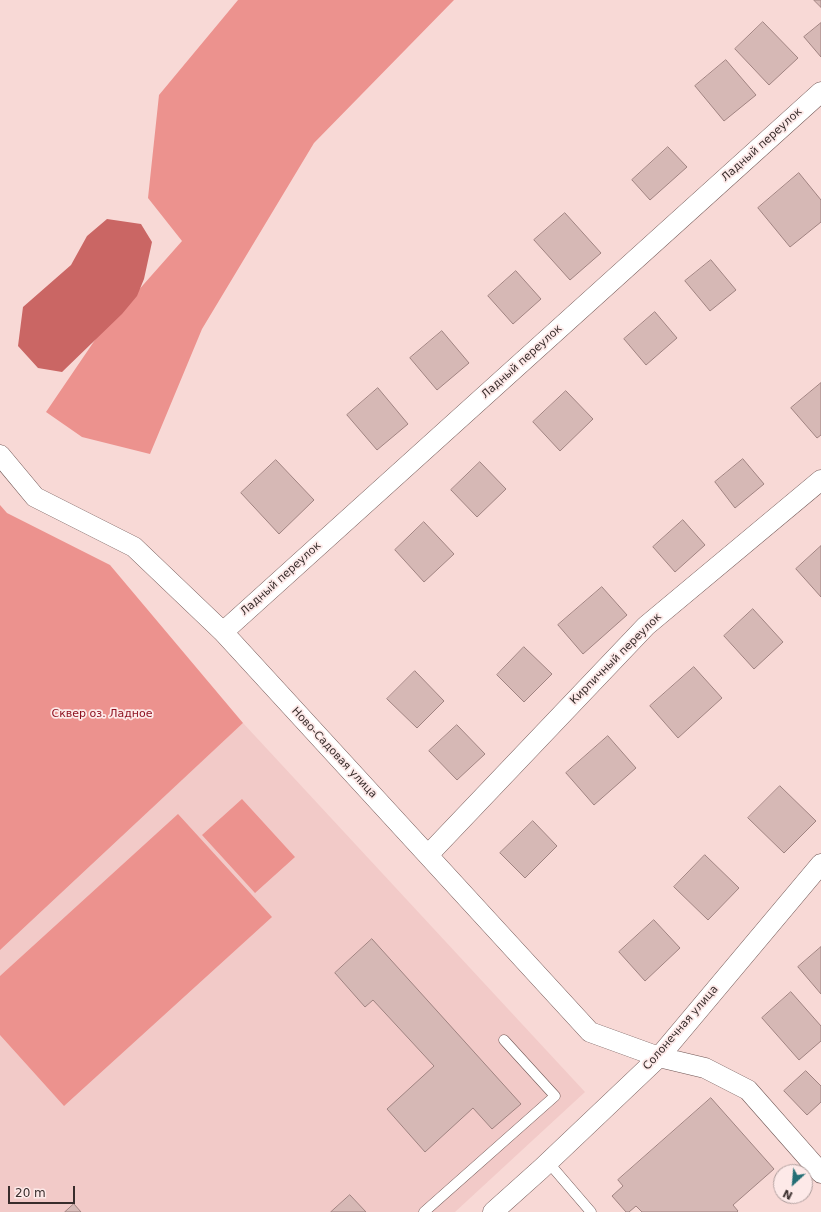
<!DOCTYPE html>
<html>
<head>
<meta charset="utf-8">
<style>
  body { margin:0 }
  #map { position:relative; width:821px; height:1212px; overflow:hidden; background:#f8d9d6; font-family:"DejaVu Sans",sans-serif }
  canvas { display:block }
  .north { position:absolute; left:773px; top:1164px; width:40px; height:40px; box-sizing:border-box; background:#fde9e8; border:1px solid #af9e9d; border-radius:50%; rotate:206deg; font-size:11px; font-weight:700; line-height:16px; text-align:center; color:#392d2c }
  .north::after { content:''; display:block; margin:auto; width:14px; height:18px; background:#246e75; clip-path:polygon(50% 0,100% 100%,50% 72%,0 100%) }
  .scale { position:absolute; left:8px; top:1186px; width:67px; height:18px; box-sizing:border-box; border:2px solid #392d2c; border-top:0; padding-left:5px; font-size:12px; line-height:14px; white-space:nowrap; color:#392d2c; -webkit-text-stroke:3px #fde9e8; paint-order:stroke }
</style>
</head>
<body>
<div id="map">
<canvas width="821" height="1212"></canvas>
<div class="north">N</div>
<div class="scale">20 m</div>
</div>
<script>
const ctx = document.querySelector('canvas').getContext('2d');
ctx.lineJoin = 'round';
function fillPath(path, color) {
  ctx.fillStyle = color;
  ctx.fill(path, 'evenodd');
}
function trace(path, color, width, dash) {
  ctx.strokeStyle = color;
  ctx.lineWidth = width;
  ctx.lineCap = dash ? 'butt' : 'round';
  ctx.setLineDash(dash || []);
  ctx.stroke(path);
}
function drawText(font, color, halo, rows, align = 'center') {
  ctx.font = font + ' "DejaVu Sans",sans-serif';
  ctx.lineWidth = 3.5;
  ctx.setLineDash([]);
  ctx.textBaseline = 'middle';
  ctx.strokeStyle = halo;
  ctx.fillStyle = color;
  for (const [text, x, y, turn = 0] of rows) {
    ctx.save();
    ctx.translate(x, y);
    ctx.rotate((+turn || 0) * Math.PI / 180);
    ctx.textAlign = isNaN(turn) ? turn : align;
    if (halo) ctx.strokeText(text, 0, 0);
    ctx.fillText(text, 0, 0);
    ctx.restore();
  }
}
fillPath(new Path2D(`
  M 243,723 L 585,1092 L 455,1212 L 0,1212 L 0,947 Z`), '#f2cac8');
fillPath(new Path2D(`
  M 238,0 L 454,0 L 314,143 L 202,329 L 150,454 L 82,437 L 46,412 L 97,337 L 182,241 L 148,198 L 159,95 Z
  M 0,505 L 7,513 L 110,565 L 243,723 L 0,950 Z
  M 242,799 L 295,857 L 255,893 L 202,835 Z
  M 178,814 L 272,917 L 64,1106 L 0,1035 L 0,976 Z`), '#ec928e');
fillPath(new Path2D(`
  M 107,219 L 141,224 L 152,242 L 144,279 L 137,296 L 122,314 L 62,372 L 38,368 L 18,346 L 23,307 L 71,265 L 87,236 Z`), '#ca6664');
const building = new Path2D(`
  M 814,0 L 821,0 L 821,7 Z
  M 763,22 L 798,58 L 769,85 L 735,49 Z
  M 821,23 L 821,57 L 804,37 Z
  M 726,60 L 756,95 L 724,121 L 695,86 Z
  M 668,147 L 687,167 L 650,200 L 632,180 Z
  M 799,173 L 821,200 L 821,222 L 790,247 L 758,208 Z
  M 565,213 L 601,253 L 570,280 L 534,240 Z
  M 711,260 L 736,290 L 710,311 L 685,281 Z
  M 516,271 L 541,299 L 513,324 L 488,296 Z
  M 655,312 L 677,338 L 646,365 L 624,339 Z
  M 442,331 L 469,363 L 437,390 L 410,358 Z
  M 821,383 L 821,435 L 817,438 L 791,408 Z
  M 378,388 L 408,424 L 377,450 L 347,415 Z
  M 566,391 L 593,419 L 560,451 L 533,422 Z
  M 743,459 L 764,484 L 735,508 L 715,482 Z
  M 276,460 L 314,500 L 279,534 L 241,493 Z
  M 480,462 L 506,489 L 477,517 L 451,490 Z
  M 683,520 L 705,545 L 675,572 L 653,547 Z
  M 424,522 L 454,554 L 424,582 L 395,550 Z
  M 821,546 L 821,597 L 796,569 Z
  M 602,587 L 627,615 L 583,654 L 558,625 Z
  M 753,609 L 783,642 L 754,669 L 724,636 Z
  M 524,647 L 552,674 L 524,702 L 497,675 Z
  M 694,667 L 722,698 L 678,738 L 650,706 Z
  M 415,671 L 444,701 L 417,728 L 387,699 Z
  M 457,725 L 485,754 L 457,780 L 429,751 Z
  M 608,736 L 636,768 L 594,805 L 566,773 Z
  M 780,786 L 816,821 L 784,853 L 748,818 Z
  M 533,821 L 557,846 L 525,878 L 500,853 Z
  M 705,855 L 739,888 L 708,920 L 674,887 Z
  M 654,920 L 680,948 L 645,981 L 619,952 Z
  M 372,939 L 521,1104 L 492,1129 L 473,1108 L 425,1152 L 387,1109 L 434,1066 L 373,1000 L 365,1007 L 335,973 Z
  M 821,947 L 821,994 L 798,967 Z
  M 791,992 L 821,1026 L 821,1041 L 799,1060 L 762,1018 Z
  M 806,1071 L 821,1086 L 821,1102 L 807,1115 L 784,1091 Z
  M 711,1098 L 774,1169 L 733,1205 L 738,1211 L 737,1212 L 642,1212 L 636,1206 L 629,1212 L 626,1212 L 612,1196 L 623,1186 L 618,1180 Z
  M 350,1195 L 366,1212 L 331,1212 Z
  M 74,1204 L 81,1212 L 65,1212 Z`);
fillPath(building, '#d6b8b5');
trace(building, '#a08381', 1);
const lane = new Path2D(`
  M 548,1162 L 591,1212
  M 424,1212 L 555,1096 L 504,1040`);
const street = new Path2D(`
  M 0,455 L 35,497 L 134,547 L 223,632 L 590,1032 L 659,1057 L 705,1068 L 748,1090 L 821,1173
  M 223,632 L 821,92
  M 428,855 L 646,626 L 821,480
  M 493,1212 L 541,1169 L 659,1057 L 821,864`);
trace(lane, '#6f5553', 11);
trace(street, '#6f5553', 21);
trace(lane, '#fff', 10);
trace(street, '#fff', 20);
drawText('11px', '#392d2c', '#fde9e8', [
  ["Ладный переулок",762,145,-42],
  ["Ладный переулок",522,362,-42],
  ["Ладный переулок",281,579,-42],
  ["Кирпичный переулок",616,659,-45],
  ["Ново-Садовая улица",334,753,47],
  ["Солонечная улица",681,1028,-49]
]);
drawText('11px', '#8c0e1d', '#fde9e8', [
  ["Сквер оз. Ладное",102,714]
]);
</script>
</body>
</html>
